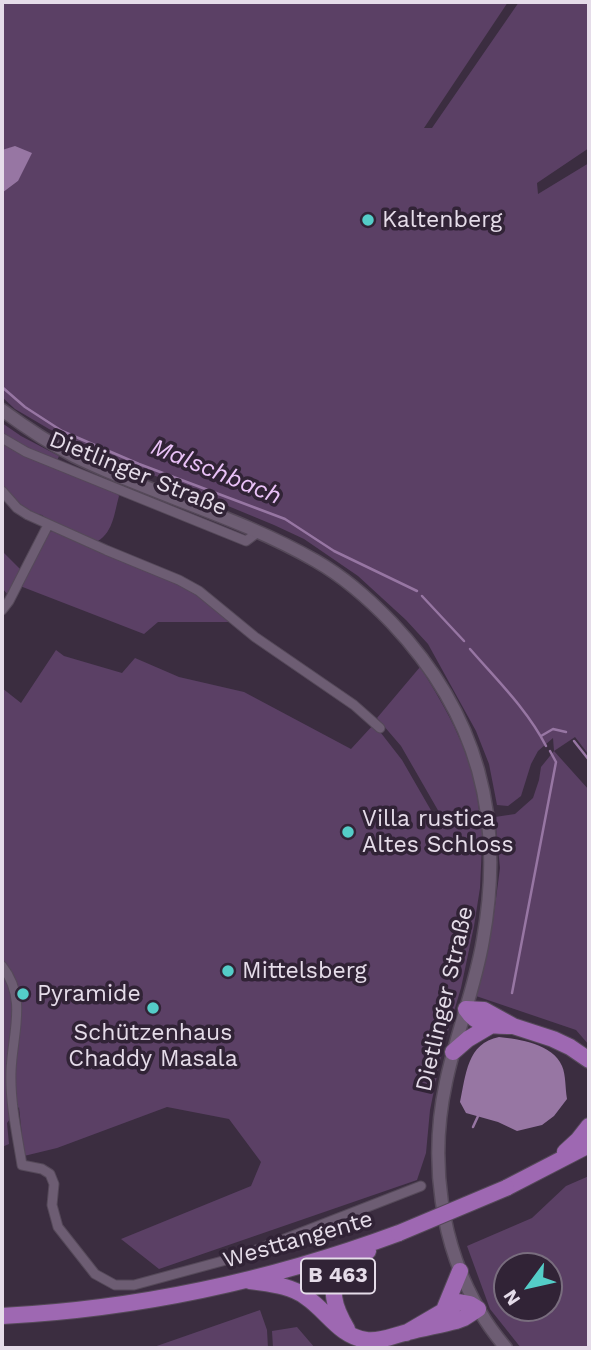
<!DOCTYPE html>
<html>
<head>
<meta charset="utf-8">
<style>
  body { margin:0 }
  #map { position:relative; width:591px; height:1350px; overflow:hidden; background:#3b2d40; font-family:"Work Sans",sans-serif }
  canvas { display:block }
  .frame { position:absolute; inset:0; border:4px solid #e5dce9; pointer-events:none }
  .north { position:absolute; left:493px; top:1252px; width:70px; height:70px; box-sizing:border-box; background:#312336; border:2px solid #796d7e; border-radius:50%; rotate:237deg; font-size:19px; font-weight:700; line-height:28px; text-align:center; color:#e5dce9 }
  .north::after { content:''; display:block; margin:auto; width:24px; height:32px; background:#54cdc8; clip-path:polygon(50% 0,100% 100%,50% 72%,0 100%) }
</style>
</head>
<body>
<div id="map">
<canvas width="591" height="1350"></canvas>
<div class="frame"></div>
<div class="north">N</div>
</div>
<script>
const ctx = document.querySelector('canvas').getContext('2d');
ctx.lineJoin = 'round';
function fillPath(path, color) {
  ctx.fillStyle = color;
  ctx.fill(path, 'evenodd');
}
function trace(path, color, width, dash) {
  ctx.strokeStyle = color;
  ctx.lineWidth = width;
  ctx.lineCap = dash ? 'butt' : 'round';
  ctx.setLineDash(dash || []);
  ctx.stroke(path);
}
function drawText(font, color, halo, rows, align = 'center') {
  ctx.font = font + ' "Work Sans",sans-serif';
  ctx.lineWidth = 7;
  ctx.setLineDash([]);
  ctx.textBaseline = 'middle';
  ctx.strokeStyle = halo;
  ctx.fillStyle = color;
  for (const [text, x, y, turn = 0] of rows) {
    ctx.save();
    ctx.translate(x, y);
    ctx.rotate((+turn || 0) * Math.PI / 180);
    ctx.textAlign = isNaN(turn) ? turn : align;
    if (halo) ctx.strokeText(text, 0, 0);
    ctx.fillText(text, 0, 0);
    ctx.restore();
  }
}
fillPath(new Path2D(`
  M 2,2 L 508,2 L 424,128 L 432,128 L 519,2 L 589,2 L 589,148 L 537,183 L 538,194 L 589,163 L 589,755 L 575,737 L 554,751 L 589,790 L 589,1045 L 576,1030 L 476,996 L 493,921 L 500,868 L 495,817 L 515,814 L 533,798 L 539,780 L 541,767 L 554,751 L 553,738 L 538,751 L 531,764 L 521,796 L 508,806 L 497,805 L 489,764 L 476,731 L 428,644 L 406,620 L 358,576 L 304,539 L 274,525 L 141,470 L 49,429 L 15,409 L 2,397 L 2,193 L 18,181 L 15,147 L 2,150 Z
  M 2,423 L 21,436 L 59,456 L 57,461 L 13,442 L 2,434 Z
  M 2,443 L 13,450 L 116,490 L 119,496 C 114,514 113,535 94,543 L 52,524 L 42,515 L 30,512 L 19,506 L 2,486 Z
  M 52,531 L 185,585 L 229,620 L 228,622 L 158,622 L 144,634 L 20,586 L 46,535 Z
  M 2,551 L 22,571 L 8,595 L 2,588 Z
  M 56,650 L 64,656 L 122,673 L 135,658 L 179,677 L 244,692 L 351,749 L 374,724 L 402,760 L 440,826 L 483,824 L 480,888 L 474,926 L 461,988 L 442,1051 L 430,1110 L 426,1153 L 417,1180 L 159,1269 L 121,1239 L 251,1186 L 261,1162 L 229,1119 L 167,1107 L 57,1148 L 24,1156 L 19,1107 L 7,1123 L 9,1144 L 2,1147 L 2,688 L 21,703 Z
  M 420,667 C 448,711 474,757 479,810 L 473,813 L 443,819 L 401,746 L 377,718 Z
  M 589,1176 L 589,1348 L 521,1348 L 490,1309 L 467,1246 L 532,1218 L 566,1186 ZM 507,1266 L 549,1266 L 549,1308 L 507,1308 Z
  M 260,1310 L 267,1330 L 268,1348 L 151,1348 Z
  M 297,1327 L 315,1348 L 273,1348 L 272,1331 Z`), '#5b4065');
fillPath(new Path2D(`
  M 15,146 L 32,153 L 18,181 L 2,193 L 2,150 Z
  M 499,1037 C 519,1039 553,1044 562,1066 C 566,1075 565,1088 567,1099 L 554,1116 L 542,1125 L 517,1131 L 498,1122 L 466,1113 L 460,1102 C 466,1075 467,1043 499,1037 Z`), '#9776a3');
trace(new Path2D(`
  M 2,387 L 25,407 L 62,431 L 139,464 L 285,519 L 334,551 L 417,591
  M 422,596 L 464,641
  M 470,649 C 496,679 527,709 546,746
  M 541,736 L 553,729 L 566,732
  M 574,741 L 589,760
  M 512,993 L 556,762 L 550,751
  M 473,1127 L 479,1114`), '#9776a3', 2.5);
const minor = new Path2D(`
  M 2,438 L 26,452 L 246,541 L 258,532
  M 2,491 L 17,508 L 28,515 L 106,550 L 179,580 L 199,591 L 255,637 L 354,705 L 380,728
  M 2,610 L 9,601 L 48,525
  M 2,966 C 28,999 12,1034 11,1072 C 10,1103 17,1134 22,1165 L 42,1169 L 50,1174 L 54,1184 L 52,1205 L 58,1227 L 95,1274 L 115,1285 L 134,1285 L 241,1256 L 421,1186`);
const secondary = new Path2D(`
  M 2,410 C 25,427 49,443 74,456 C 153,495 240,517 316,561 C 344,577 370,600 392,623 C 478,714 505,818 483,940 C 475,988 456,1034 446,1082 C 429,1160 440,1245 481,1313 C 488,1326 497,1337 506,1348`);
const trunk = new Path2D(`
  M 466,1009 L 484,1010 L 513,1026 L 553,1039 L 570,1047 L 589,1060
  M 466,1009 C 478,1027 491,1026 511,1026
  M 453,1052 L 468,1039 L 490,1026
  M 565,1152 L 578,1140 L 589,1126
  M 506,1188 L 589,1145
  M 250,1281 C 269,1284 290,1285 306,1297 C 327,1311 339,1336 366,1340 C 381,1342 395,1335 408,1332 C 424,1328 440,1325 456,1321 L 464,1318 L 478,1309 L 470,1304 L 459,1302 L 406,1333
  M 444,1310 L 460,1271
  M 2,1316 C 137,1309 272,1280 399,1233
  M 347,1329 C 335,1309 326,1287 344,1267 C 351,1260 360,1257 368,1251`);
trace(minor, '#554959', 11);
trace(secondary, '#554959', 15);
trace(trunk, '#554959', 18);
trace(minor, '#6d5d73', 9);
trace(secondary, '#6d5d73', 12);
trace(trunk, '#9e68b2', 16);
const trunkBridge = new Path2D(`
  M 399,1233 L 506,1188`);
trace(trunkBridge, '#554959', 18, []);
trace(trunkBridge, '#9e68b2', 16);
for (const [x, y, r, color] of [
  [368,220,7,"#54cdc8"],
  [348,832,7,"#54cdc8"],
  [228,971,7,"#54cdc8"],
  [23,994,7,"#54cdc8"],
  [153,1008,7,"#54cdc8"]
]) {
  const dot = new Path2D();
  dot.arc(x, y, r, 0, 2 * Math.PI);
  ctx.fillStyle = color;
  ctx.fill(dot);
  trace(dot, '#312336', 2.5);
}
for (const [x, y, w] of [
  [338,1276,74]
]) {
  const box = new Path2D();
  box.roundRect(x - w / 2, y - 17.5, w, 35, 5);
  ctx.fillStyle = '#312336';
  ctx.fill(box);
  trace(box, '#e5dce9', 2);
}
drawText('bold 21px', '#e5dce9', null, [
  ["B 463",338,1276]
]);
drawText('23px', '#e5dce9', '#312336', [
  ["Kaltenberg",382,220],
  ["Villa rustica",362,819],
  ["Altes Schloss",362,845],
  ["Mittelsberg",242,971],
  ["Pyramide",37,994],
  ["Schützenhaus",153,1033,"center"],
  ["Chaddy Masala",153,1059,"center"]
], 'left');
drawText('23px', '#e5dce9', '#312336', [
  ["Dietlinger Straße",138,474,22],
  ["Dietlinger Straße",445,999,-77],
  ["Westtangente",298,1240,-16]
]);
drawText('italic 24px', '#eac2f8', '#312336', [
  ["Malschbach",216,472,22]
]);
</script>
</body>
</html>
